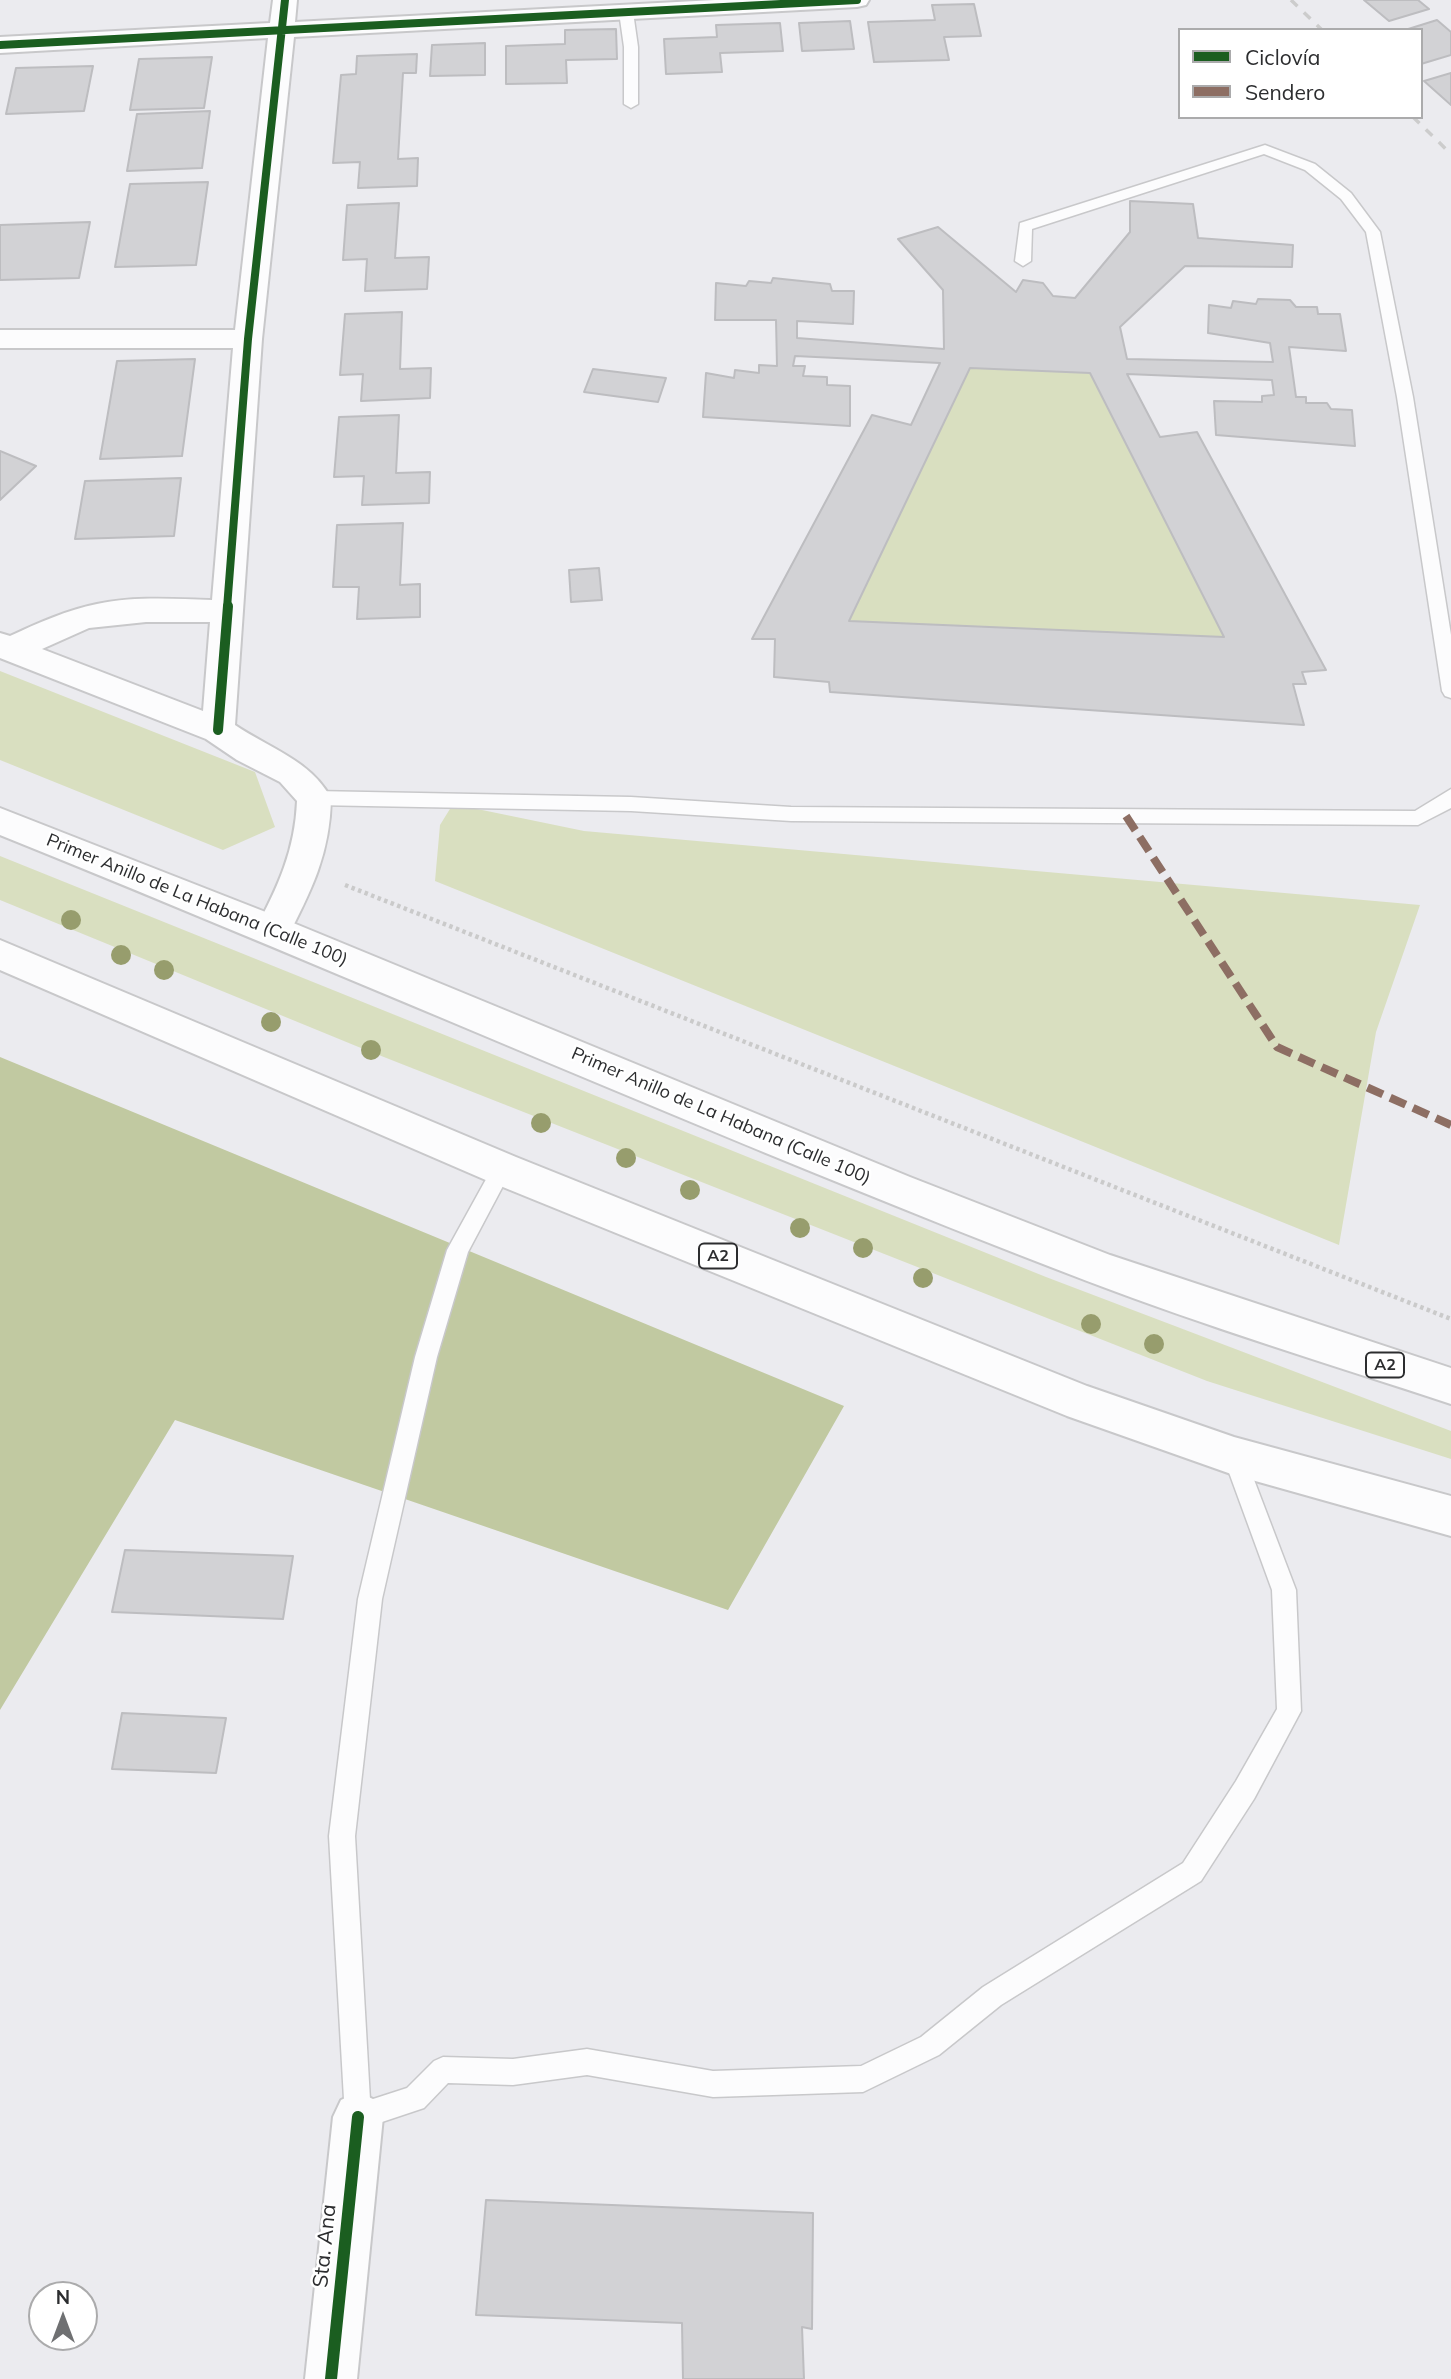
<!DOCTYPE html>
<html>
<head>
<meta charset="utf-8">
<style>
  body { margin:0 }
  #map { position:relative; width:1451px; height:2379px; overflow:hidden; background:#ebebef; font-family:Mulish,sans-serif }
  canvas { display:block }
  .legend { position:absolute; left:1178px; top:28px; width:245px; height:91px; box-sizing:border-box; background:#fff; border:2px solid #ababac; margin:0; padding:9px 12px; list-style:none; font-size:21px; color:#2c2d2f }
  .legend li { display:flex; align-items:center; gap:14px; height:35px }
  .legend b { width:35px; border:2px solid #ababac }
  .north { position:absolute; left:28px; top:2281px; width:70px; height:70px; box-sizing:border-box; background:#fff; border:2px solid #ababac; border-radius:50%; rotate:0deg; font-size:19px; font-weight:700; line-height:28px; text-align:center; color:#2c2d2f }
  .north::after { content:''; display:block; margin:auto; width:24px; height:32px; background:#6f7072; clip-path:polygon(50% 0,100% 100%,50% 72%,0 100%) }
</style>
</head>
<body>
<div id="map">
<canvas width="1451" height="2379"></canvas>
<ul class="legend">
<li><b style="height:9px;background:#1b5e20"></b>Ciclovía</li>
<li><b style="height:9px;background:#8d6e63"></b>Sendero</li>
</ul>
<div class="north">N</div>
</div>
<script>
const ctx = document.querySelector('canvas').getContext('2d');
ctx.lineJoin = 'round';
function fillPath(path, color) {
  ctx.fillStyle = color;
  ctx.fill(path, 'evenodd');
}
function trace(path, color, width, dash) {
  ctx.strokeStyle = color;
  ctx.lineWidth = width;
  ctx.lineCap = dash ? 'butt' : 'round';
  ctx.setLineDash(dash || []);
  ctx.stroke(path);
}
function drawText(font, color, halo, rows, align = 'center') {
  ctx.font = font + ' Mulish,sans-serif';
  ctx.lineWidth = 5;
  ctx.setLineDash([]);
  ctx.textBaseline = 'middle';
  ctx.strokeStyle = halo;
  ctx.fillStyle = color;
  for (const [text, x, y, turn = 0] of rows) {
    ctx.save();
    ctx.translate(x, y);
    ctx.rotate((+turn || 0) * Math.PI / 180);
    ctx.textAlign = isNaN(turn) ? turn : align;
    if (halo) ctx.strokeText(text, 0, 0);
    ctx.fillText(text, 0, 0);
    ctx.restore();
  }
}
fillPath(new Path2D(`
  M 970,368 L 1090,373 L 1224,637 L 849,621 Z
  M 0,671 L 255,772 L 275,827 L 223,850 L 0,760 Z
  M 453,804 L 584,831 L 1420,905 L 1376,1032 L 1339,1245 L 435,881 L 440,825 Z
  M 0,856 L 1046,1277 L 1451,1431 L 1451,1459 L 1207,1381 L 361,1048 L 0,900 Z`), '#d9dfc0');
fillPath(new Path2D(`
  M 0,1057 L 844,1406 L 728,1610 L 175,1420 L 0,1710 Z`), '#c1c9a1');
const building = new Path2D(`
  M 1364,0 L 1418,0 L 1429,9 L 1389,21 Z
  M 974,4 L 981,36 L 944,37 L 949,60 L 874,62 L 868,22 L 935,20 L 932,5 Z
  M 1437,20 L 1451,32 L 1451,55 L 1421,64 L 1421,30 L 1405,30 Z
  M 850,21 L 854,49 L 802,51 L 799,23 Z
  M 780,23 L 783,51 L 720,53 L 722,72 L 666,74 L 664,39 L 717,37 L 716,25 Z
  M 616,29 L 617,59 L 566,60 L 567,83 L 506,84 L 506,46 L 565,44 L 565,30 Z
  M 485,43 L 485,75 L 430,76 L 432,45 Z
  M 417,54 L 416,73 L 403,73 L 398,159 L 418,158 L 417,186 L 358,188 L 360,162 L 333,163 L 341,75 L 356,74 L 357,56 Z
  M 212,57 L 204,108 L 130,110 L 139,59 Z
  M 93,66 L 84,111 L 6,114 L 16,68 Z
  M 1451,73 L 1451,105 L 1424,81 Z
  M 210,111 L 202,168 L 127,171 L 137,114 Z
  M 208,182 L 196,265 L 115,267 L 130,184 Z
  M 1130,201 L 1193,204 L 1198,238 L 1293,245 L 1292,267 L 1185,266 L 1120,327 L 1127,359 L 1273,362 L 1270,343 L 1208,333 L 1209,305 L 1231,308 L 1233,301 L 1256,304 L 1258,299 L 1290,300 L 1296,307 L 1317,307 L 1318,314 L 1340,314 L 1346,351 L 1289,347 L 1296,397 L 1306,397 L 1306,403 L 1327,403 L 1331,409 L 1352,410 L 1355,446 L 1216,435 L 1214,401 L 1262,402 L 1262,396 L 1274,395 L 1272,380 L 1127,374 L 1160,437 L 1197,432 L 1326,670 L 1302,672 L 1306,684 L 1293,684 L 1304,725 L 830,692 L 829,682 L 774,677 L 775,639 L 752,639 L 872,415 L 911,425 L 940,363 L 795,356 L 793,366 L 805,366 L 803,376 L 827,377 L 827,385 L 850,386 L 850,426 L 703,417 L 706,373 L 734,378 L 735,370 L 759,373 L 759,365 L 777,366 L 776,320 L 715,320 L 716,283 L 746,286 L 749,281 L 771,283 L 773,278 L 830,284 L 832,291 L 854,291 L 853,324 L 797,321 L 797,338 L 944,349 L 943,290 L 898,239 L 938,227 L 1016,292 L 1023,280 L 1043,283 L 1053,296 L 1075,298 L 1130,232 ZM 970,368 L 1090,373 L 1224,637 L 849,621 Z
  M 399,203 L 395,258 L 429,257 L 427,289 L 365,291 L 367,259 L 343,260 L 347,205 Z
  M 90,222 L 79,278 L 0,280 L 0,225 Z
  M 402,312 L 400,369 L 431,368 L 430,398 L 361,401 L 363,374 L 340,375 L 345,314 Z
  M 195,359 L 182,456 L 100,459 L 117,361 Z
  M 593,369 L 666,378 L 658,402 L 584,392 Z
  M 399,415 L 396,473 L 430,472 L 429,503 L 362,505 L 364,476 L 334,477 L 339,417 Z
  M 0,451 L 36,466 L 0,500 Z
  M 181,478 L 174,536 L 75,539 L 85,481 Z
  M 403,523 L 400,585 L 420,584 L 420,617 L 357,619 L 359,587 L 333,587 L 337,525 Z
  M 599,568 L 602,600 L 571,602 L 569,570 Z
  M 125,1550 L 293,1556 L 283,1619 L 112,1612 Z
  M 122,1713 L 226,1718 L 216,1773 L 112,1769 Z
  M 486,2200 L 813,2213 L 812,2329 L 802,2327 L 804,2379 L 683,2379 L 682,2323 L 476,2315 Z`);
fillPath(building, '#d2d2d5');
trace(building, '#bdbdc0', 2);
const lane = new Path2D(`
  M 626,8 L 633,12 L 638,47 L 638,104 L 631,108 L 624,104 L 624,47 L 619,12 Z
  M 1265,145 L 1315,164 L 1351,193 L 1380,232 L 1413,397 L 1451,635 L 1451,698 L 1445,696 L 1442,691 L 1397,397 L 1366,232 L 1341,199 L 1305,170 L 1264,154 L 1032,229 L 1031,261 L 1023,266 L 1015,261 L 1020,223 Z
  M 1451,789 L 1451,808 L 1418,825 L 791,821 L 631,811 L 314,805 L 307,803 L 305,798 L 307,793 L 314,791 L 631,797 L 791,807 L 1415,811 Z
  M 502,1160 L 509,1163 L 512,1169 L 468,1252 L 437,1357 L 382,1599 L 355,1836 L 370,2100 L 407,2088 L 434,2061 L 443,2057 L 513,2059 L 587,2049 L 713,2071 L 861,2066 L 921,2037 L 983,1987 L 1183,1863 L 1236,1781 L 1277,1709 L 1272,1590 L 1223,1456 L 1226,1449 L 1234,1446 L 1242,1449 L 1245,1456 L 1296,1590 L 1301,1711 L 1254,1799 L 1201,1881 L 1001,2005 L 939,2055 L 863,2092 L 713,2097 L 587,2075 L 513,2085 L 448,2083 L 424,2108 L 358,2130 L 349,2126 L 345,2117 L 329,1836 L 358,1599 L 415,1357 L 447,1250 L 495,1163 Z`);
const street = new Path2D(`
  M 273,0 L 297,0 L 295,22 L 715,0 L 869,0 L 866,5 L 857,7 L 294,37 L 262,339 L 235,725 C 269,748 310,760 331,798 C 330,855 311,891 286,940 L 273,944 L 260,940 L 255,930 C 278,887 295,850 297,801 L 280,782 L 237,760 L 206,739 L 0,658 L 0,633 L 10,636 C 38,623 67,610 97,604 C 135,596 174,599 212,600 L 233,348 L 0,348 L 0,330 L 235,330 L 268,38 L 0,53 L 0,37 L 270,23 ZM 146,622 L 210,622 L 203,711 L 42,649 L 89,628 Z
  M 358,2092 L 375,2100 L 383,2117 L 357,2379 L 305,2379 L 333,2117 L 341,2100 Z`);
const highway = new Path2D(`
  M 0,808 L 286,920 L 910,1177 L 1110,1255 L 1451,1368 L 1451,1404 C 1330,1364 1207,1327 1087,1281 C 722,1141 363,981 0,835 Z
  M 0,940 L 516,1157 L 1087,1386 L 1234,1437 L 1451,1496 L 1451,1536 L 1234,1475 L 1067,1416 L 488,1181 L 0,970 Z`);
trace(lane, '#c8c8ca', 3);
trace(street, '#c8c8ca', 4);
trace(highway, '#c8c8ca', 4);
trace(new Path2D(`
  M 345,885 L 1451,1319`), '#cacaca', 4.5, [3.5, 3.5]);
fillPath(lane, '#fcfcfd');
fillPath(street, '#fcfcfd');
fillPath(highway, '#fcfcfd');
trace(new Path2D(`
  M 1291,0 L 1322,30
  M 1413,117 L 1451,154`), '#ccc', 3.5, [9, 9]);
trace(new Path2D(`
  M 1126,816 L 1277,1047 L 1451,1125`), '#8d6e63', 8, [17, 8]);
trace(new Path2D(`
  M 0,45 L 857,0
  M 227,608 L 248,339 L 285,0`), '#1b5e20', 8);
trace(new Path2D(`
  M 218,730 L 228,606`), '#1b5e20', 10);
trace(new Path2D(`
  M 331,2379 L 358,2117`), '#1b5e20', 12);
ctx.fillStyle = '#979d6d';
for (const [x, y] of [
  [71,920],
  [121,955],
  [164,970],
  [271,1022],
  [371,1050],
  [541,1123],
  [626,1158],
  [690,1190],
  [800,1228],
  [863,1248],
  [923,1278],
  [1091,1324],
  [1154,1344]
]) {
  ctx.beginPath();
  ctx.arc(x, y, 10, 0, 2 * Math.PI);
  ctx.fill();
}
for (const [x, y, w] of [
  [718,1256,38],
  [1385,1365,38]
]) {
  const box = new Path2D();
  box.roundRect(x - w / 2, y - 12.5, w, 25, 5);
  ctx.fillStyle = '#fff';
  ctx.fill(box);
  trace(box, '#2c2d2f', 2);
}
drawText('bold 16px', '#2c2d2f', null, [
  ["A2",718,1256],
  ["A2",1385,1365]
]);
drawText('18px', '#2c2d2f', '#fff', [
  ["Primer Anillo de La Habana (Calle 100)",197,900,22],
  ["Primer Anillo de La Habana (Calle 100)",721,1116,23]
]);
drawText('21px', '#2c2d2f', '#fff', [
  ["Sta. Ana",325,2246,-84]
]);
</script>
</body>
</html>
